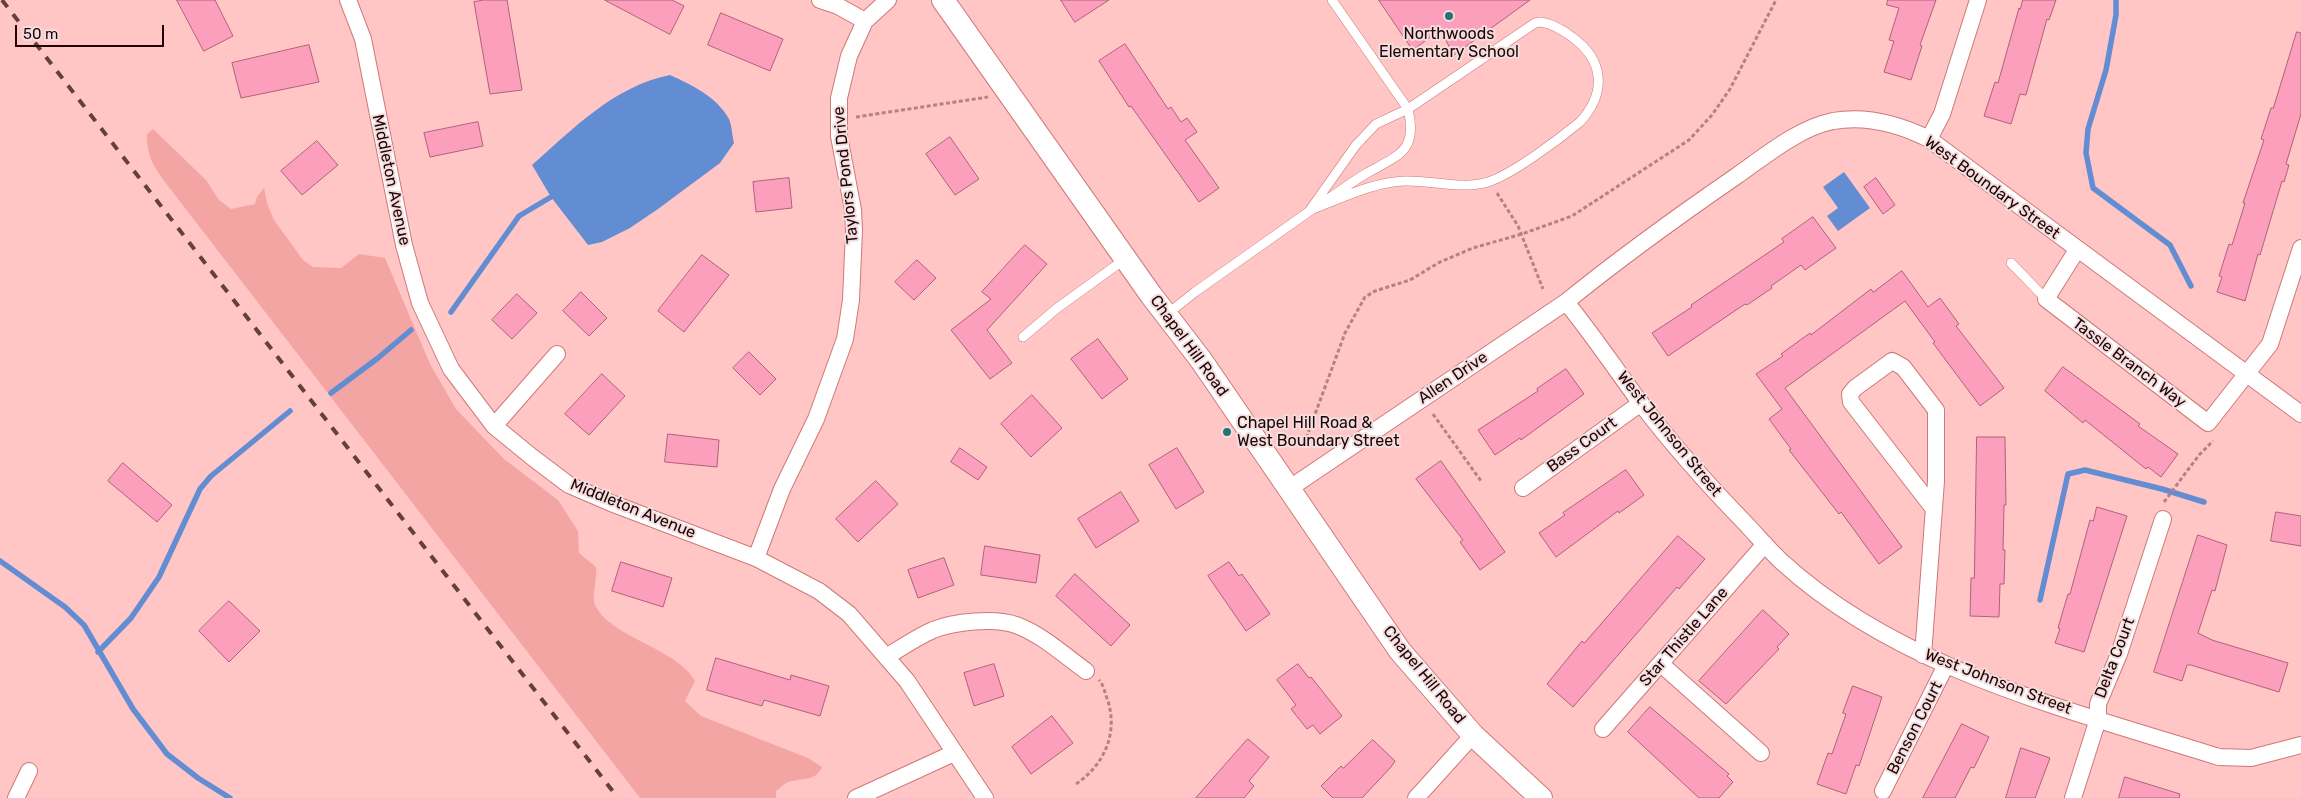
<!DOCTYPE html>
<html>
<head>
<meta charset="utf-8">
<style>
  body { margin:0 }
  #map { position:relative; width:2301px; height:798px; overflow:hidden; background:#ffc6c5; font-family:Rubik,sans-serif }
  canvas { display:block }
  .scale { position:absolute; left:15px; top:25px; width:149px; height:22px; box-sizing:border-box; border:2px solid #200204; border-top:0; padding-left:6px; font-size:15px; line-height:18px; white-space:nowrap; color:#200204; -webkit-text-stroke:4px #f2dede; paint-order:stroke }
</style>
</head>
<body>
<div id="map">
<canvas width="2301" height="798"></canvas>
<div class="scale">50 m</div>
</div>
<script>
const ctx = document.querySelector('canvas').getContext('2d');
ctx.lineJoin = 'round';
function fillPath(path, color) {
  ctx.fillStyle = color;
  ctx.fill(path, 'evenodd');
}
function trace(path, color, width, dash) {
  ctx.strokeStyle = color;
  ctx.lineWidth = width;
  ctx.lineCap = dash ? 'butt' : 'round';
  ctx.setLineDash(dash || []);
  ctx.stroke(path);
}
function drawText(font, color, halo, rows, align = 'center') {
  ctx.font = font + ' Rubik,sans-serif';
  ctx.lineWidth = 4;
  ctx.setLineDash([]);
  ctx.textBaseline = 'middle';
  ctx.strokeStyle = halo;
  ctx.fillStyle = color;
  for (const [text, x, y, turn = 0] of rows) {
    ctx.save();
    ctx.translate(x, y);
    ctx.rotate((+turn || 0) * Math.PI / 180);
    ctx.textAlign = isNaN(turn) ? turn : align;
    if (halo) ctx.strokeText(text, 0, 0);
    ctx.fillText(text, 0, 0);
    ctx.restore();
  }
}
fillPath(new Path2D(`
  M 153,129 L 206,180 L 219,200 L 231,209 L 255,204 L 257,197 L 264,188 L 267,203 L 274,220 L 303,260 L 313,267 L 341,268 L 359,254 L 385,258 L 430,364 L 456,409 L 504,459 L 558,500 L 578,531 L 579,553 L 596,567 C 598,578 591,595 595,605 C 611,638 677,648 695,681 L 685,701 L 701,716 L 808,758 L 822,767 C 815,783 800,777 786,783 C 783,785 779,789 776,791 L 776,798 L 640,798 L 168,186 C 154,167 147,158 147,134 Z`), '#f3a5a4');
fillPath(new Path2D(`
  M 670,75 C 692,85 717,97 729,119 C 732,126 732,135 734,143 L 720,163 L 658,209 L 630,228 L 602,242 L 588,245 L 551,197 L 532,165 C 573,129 614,86 670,75 Z
  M 1844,172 L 1870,208 L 1838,231 L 1827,216 L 1838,208 L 1823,187 Z`), '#638dd2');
trace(new Path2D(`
  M 2116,0 L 2116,15 L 2106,70 L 2088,129 L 2086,153 L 2093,188 L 2170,245 L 2191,286
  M 451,312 L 519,216 L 551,197
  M 331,393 L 378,358 L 411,330
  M 0,561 L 65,607 L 84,625 L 133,709 L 167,754 L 198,778 L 230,798
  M 2040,600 L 2068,474 L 2085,470 L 2162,489 L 2204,502
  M 98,652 L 131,618 L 159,577 L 200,489 L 211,476 L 290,411`), '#638dd2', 5.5);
const building = new Path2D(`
  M 177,0 L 215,0 L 233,36 L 204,51 Z
  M 484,0 L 507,0 L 522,90 L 490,94 L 474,2 Z
  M 605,0 L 672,0 L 684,6 L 670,34 Z
  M 1061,0 L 1109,0 L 1075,22 Z
  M 1379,0 L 1530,0 L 1454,55 L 1440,30 L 1413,50 Z
  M 1888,0 L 1936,0 L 1920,45 L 1922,46 L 1911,80 L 1884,72 L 1894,41 L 1889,40 L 1899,8 L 1887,5 Z
  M 2023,0 L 2056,0 L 2049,20 L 2047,19 L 2026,95 L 2020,94 L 2011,124 L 1984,116 L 1995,82 L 1998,83 L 2019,8 L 2020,9 Z
  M 721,13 L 783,39 L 770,71 L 708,45 Z
  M 2297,32 L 2301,33 L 2301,114 L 2286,164 L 2289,165 L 2284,182 L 2282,181 L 2260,255 L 2258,254 L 2245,301 L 2217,292 L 2222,277 L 2219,276 L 2229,244 L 2232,245 L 2245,203 L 2243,203 L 2264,140 L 2261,139 L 2271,108 L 2273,108 Z
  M 1125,44 L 1168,109 L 1171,107 L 1181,122 L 1187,118 L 1197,132 L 1185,140 L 1219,188 L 1199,202 L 1131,106 L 1129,107 L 1099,61 Z
  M 309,45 L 319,82 L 241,98 L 232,63 Z
  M 478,122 L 483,146 L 430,157 L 424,133 Z
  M 950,137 L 979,179 L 955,195 L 926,154 Z
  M 317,141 L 338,165 L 302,195 L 281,171 Z
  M 789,178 L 792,208 L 756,212 L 753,182 Z
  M 1876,178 L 1895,205 L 1883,214 L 1864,187 Z
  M 1813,217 L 1836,248 L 1805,270 L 1801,265 L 1771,286 L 1772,288 L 1747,305 L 1745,304 L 1668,356 L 1652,333 L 1692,307 L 1691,305 L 1784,242 L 1782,239 Z
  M 1025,245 L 1047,264 L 987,330 L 1012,363 L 990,379 L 951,330 L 991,299 L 982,292 Z
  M 702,255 L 729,275 L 684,332 L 658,311 Z
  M 917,260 L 936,278 L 914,300 L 895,282 Z
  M 1902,271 L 1928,307 L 1940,298 L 1959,324 L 1956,326 L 2004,388 L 1980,406 L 1933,343 L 1935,342 L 1905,301 L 1785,388 L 1902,547 L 1879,564 L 1841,512 L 1839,514 L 1789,450 L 1791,449 L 1769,419 L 1782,409 L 1756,374 L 1783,356 L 1781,354 L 1810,333 L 1811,335 L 1871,289 L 1873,292 Z
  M 581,292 L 607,318 L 589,336 L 563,311 Z
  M 517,294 L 537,313 L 512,339 L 492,320 Z
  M 1098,339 L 1128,379 L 1102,399 L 1071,359 Z
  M 749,352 L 776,379 L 760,395 L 733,368 Z
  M 2063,367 L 2140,424 L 2138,426 L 2178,454 L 2161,477 L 2148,467 L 2146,469 L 2085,420 L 2083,423 L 2045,391 Z
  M 1566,369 L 1584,394 L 1521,440 L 1520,438 L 1495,455 L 1478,430 L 1538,391 L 1537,389 Z
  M 602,374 L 625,396 L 589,435 L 565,414 Z
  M 1032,395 L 1062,428 L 1031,457 L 1001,424 Z
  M 668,434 L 719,440 L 717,467 L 665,462 Z
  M 1977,437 L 2005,437 L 2006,505 L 2004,505 L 2003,550 L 2005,550 L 2004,584 L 2000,584 L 1999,617 L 1970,616 L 1971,578 L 1974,578 Z
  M 960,448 L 987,467 L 978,480 L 951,462 Z
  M 1177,448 L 1204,492 L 1176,509 L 1149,465 Z
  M 1441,461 L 1505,552 L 1480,570 L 1460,542 L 1463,540 L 1416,479 Z
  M 123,463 L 172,505 L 157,522 L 108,481 Z
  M 1626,470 L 1644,495 L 1619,513 L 1618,511 L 1556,557 L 1539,533 L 1565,515 L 1563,513 Z
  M 876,481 L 898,504 L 858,542 L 836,519 Z
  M 1121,492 L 1139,521 L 1096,548 L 1078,519 Z
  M 2097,507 L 2127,516 L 2084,652 L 2055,643 L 2060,629 L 2058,628 L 2068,594 L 2070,594 L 2090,520 L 2093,521 Z
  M 2276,512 L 2301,516 L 2301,546 L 2271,541 Z
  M 2198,535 L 2227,545 L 2215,591 L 2212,590 L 2198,633 L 2212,640 L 2288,663 L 2279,692 L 2191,665 L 2187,665 L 2182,681 L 2154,672 Z
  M 1678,536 L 1705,559 L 1679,589 L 1677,587 L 1573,707 L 1547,684 L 1582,641 L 1584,643 Z
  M 985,546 L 1040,555 L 1036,583 L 981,575 Z
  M 944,558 L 954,585 L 918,598 L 908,570 Z
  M 621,562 L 672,578 L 663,607 L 612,591 Z
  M 1229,562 L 1239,576 L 1242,574 L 1270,614 L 1246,631 L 1208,576 Z
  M 1075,574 L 1130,625 L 1111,646 L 1056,596 Z
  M 229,601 L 260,631 L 229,662 L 199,631 Z
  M 1763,610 L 1789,634 L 1777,647 L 1779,649 L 1726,704 L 1699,681 Z
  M 716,658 L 790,680 L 791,675 L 829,686 L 820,716 L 764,700 L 762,706 L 707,690 Z
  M 994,664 L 1004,696 L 974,706 L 964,673 Z
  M 1298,664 L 1309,678 L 1311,677 L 1342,716 L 1320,734 L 1313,725 L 1307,729 L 1291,709 L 1296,705 L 1277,680 Z
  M 1853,686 L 1882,697 L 1859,766 L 1856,765 L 1846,794 L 1817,784 L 1828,753 L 1832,754 L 1846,714 L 1843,713 Z
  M 1650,707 L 1729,774 L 1727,776 L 1733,782 L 1719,798 L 1699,798 L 1628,732 Z
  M 1052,716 L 1073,743 L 1031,774 L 1012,747 Z
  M 1962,724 L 1989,737 L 1974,768 L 1971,767 L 1955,798 L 1923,798 Z
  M 1248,739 L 1269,757 L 1249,781 L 1254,786 L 1244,798 L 1196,798 Z
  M 1373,740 L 1395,761 L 1391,767 L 1362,798 L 1333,798 L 1321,786 L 1341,766 L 1343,768 Z
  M 2021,748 L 2050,758 L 2035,798 L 2006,798 Z
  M 2125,777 L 2180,794 L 2179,798 L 2119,798 Z`);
fillPath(building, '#fb9fbc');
trace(building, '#b1607a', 1);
const lane = new Path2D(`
  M 1541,22 C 1552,24 1563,30 1572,37 C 1604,60 1607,92 1580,122 C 1559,139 1513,174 1488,182 C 1461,190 1432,180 1405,181 C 1372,182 1340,199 1310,210 L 1356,145 L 1376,124 L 1408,109 L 1535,23 Z
  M 1325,201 C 1339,192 1353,181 1367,173 C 1399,155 1418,151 1408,109 L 1332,0
  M 2011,263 L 2046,299
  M 1166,315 L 1195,292 L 1314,208
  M 1023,337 L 1056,309 L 1125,259`);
const street = new Path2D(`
  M 348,0 L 363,39 L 404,245 L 420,303 L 451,369 L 494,426 L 532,457 L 569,485 L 611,503 L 756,558 L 819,591 L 849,614 L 907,681 L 985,798
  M 820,0 L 838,6 L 865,21
  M 1929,139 L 1942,114 L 1978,0
  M 2077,250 L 2046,299 L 2208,423 L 2270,344 L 2301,248
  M 1566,302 C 1592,334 1615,368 1639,401 C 1673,446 1709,486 1748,526 C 1759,538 1770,551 1782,562 C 1900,670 2070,710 2219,757 L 2251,758 L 2301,745
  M 494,426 L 557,354
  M 1290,488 L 1566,302 C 1620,258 1677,217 1735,177 C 1764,157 1798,128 1833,121 C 1867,115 1899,124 1929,139 L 2301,414
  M 1523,488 L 1641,403
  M 756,558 L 782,489 L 816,419 L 845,339 L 851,300 L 854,230 L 853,210 L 839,136 L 839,98 L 849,56 L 865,21 L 888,0
  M 1923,655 L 1936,481 L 1936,410 L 1903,367 L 1892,361 L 1855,388 L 1850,394 L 1851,402 L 1934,509
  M 886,657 C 901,648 917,637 933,630 C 953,622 995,617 1016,625 C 1041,634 1064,655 1086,671
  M 1661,664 L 1761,753
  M 1603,729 L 1765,544
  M 1883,791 L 1946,665
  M 16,798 L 29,771
  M 856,798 L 954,753
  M 1416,798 L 1473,735
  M 2073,798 L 2098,719 L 2098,704 L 2119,654 L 2163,519`);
const secondary = new Path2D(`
  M 943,0 L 1151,295 L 1201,360 L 1400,651 L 1473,735 L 1541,798`);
trace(lane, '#cf7879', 10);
trace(street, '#cf7879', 18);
trace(secondary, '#cf7879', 24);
trace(new Path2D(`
  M 856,117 L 988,97
  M 1497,193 L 1518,226 L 1543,289
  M 1433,414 L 1481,481
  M 1304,444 L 1345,333 L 1365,297 L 1375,291 L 1410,280 L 1440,262 L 1473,248 L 1522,234 L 1572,216 L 1689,140 L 1712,115 L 1730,89 L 1776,0
  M 2164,502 L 2199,455 L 2213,441
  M 1076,784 C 1104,765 1118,734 1108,701 C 1105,694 1104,685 1099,680`), '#b38383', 3, [4, 2.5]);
trace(lane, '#fff', 9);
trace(street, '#fff', 16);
trace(secondary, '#fff', 22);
trace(new Path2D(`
  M 2,0 L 618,798`), '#653f40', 4, [9, 9]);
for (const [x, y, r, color] of [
  [1449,16,5,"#287276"],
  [1227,432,5,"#287276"]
]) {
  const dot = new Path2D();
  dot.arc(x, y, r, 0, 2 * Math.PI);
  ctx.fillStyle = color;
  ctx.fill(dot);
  trace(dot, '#f2dede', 2);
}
drawText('16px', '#200204', '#f2dede', [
  ["Northwoods",1449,34],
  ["Elementary School",1449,52],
  ["Chapel Hill Road &",1237,423,"left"],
  ["West Boundary Street",1237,441,"left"]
]);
drawText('16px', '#200204', '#f2dede', [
  ["Taylors Pond Drive",846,175,-96],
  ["Middleton Avenue",391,180,78],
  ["West Boundary Street",1992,188,36],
  ["Chapel Hill Road",1189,346,54],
  ["Tassle Branch Way",2129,363,37],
  ["Allen Drive",1453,378,-34],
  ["West Johnson Street",1669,434,51],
  ["Bass Court",1582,445,-36],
  ["Middleton Avenue",633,509,22],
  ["Star Thistle Lane",1684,637,-49],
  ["Delta Court",2115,658,-69],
  ["Chapel Hill Road",1424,675,51],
  ["West Johnson Street",1998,682,21],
  ["Benson Court",1915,728,-63]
]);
</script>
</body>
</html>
